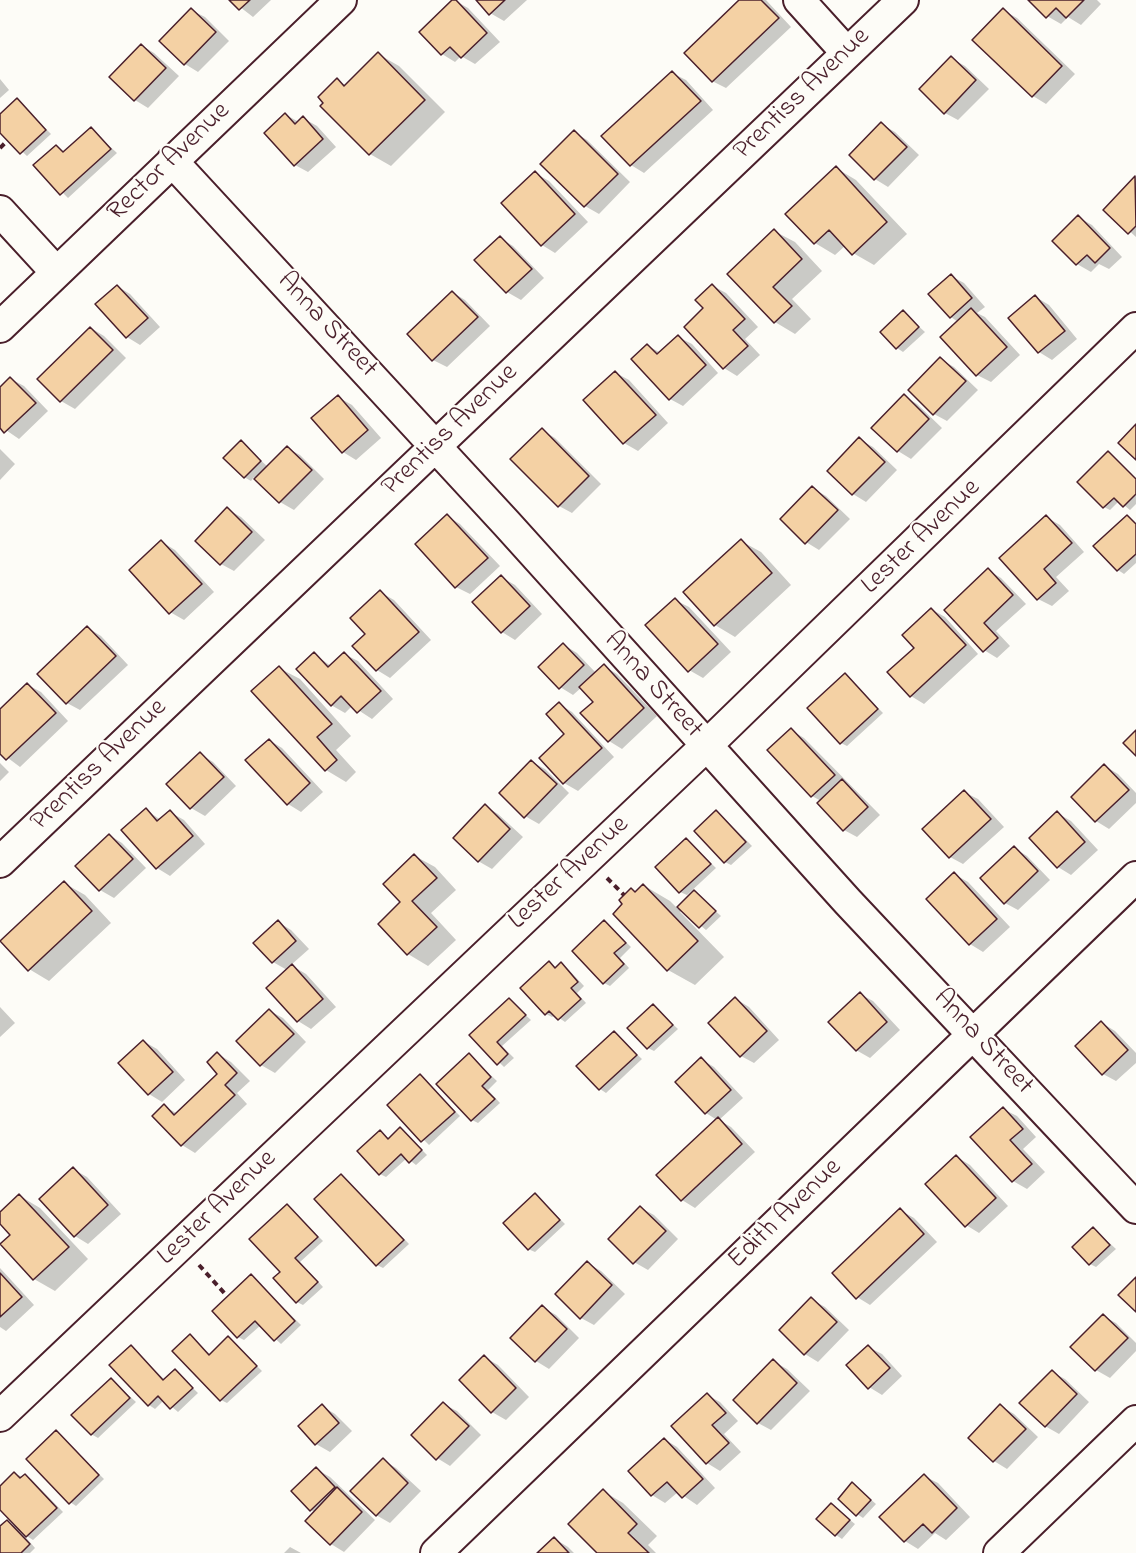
<!DOCTYPE html>
<html>
<head>
<meta charset="utf-8">
<style>
  body { margin:0 }
  canvas { display:block; background:#fdfcf7 }
</style>
</head>
<body>
<canvas width="1136" height="1553"></canvas>
<script>
const ctx = document.querySelector('canvas').getContext('2d');
ctx.lineJoin = 'round';
function fillPath(path, color) {
  ctx.fillStyle = color;
  ctx.fill(path, 'evenodd');
}
function trace(path, color, width, dash) {
  ctx.strokeStyle = color;
  ctx.lineWidth = width;
  ctx.lineCap = dash ? 'butt' : 'round';
  ctx.setLineDash(dash || []);
  ctx.stroke(path);
}
function drawText(font, color, halo, rows, align = 'center') {
  ctx.font = font + ' "Indie Flower",sans-serif';
  ctx.lineWidth = 4.5;
  ctx.setLineDash([]);
  ctx.textBaseline = 'middle';
  ctx.strokeStyle = halo;
  ctx.fillStyle = color;
  for (const [text, x, y, turn = 0] of rows) {
    ctx.save();
    ctx.translate(x, y);
    ctx.rotate((+turn || 0) * Math.PI / 180);
    ctx.textAlign = isNaN(turn) ? turn : align;
    if (halo) ctx.strokeText(text, 0, 0);
    ctx.fillText(text, 0, 0);
    ctx.restore();
  }
}
fillPath(new Path2D(`
  M 231,0 L 271,0 L 253,17 Z
  M 454,0 L 468,8 L 500,42 L 475,64 L 461,56 L 455,62 L 442,54 Z
  M 478,0 L 527,0 L 504,21 L 490,13 Z
  M 742,0 L 766,0 L 791,27 L 726,88 L 712,81 Z
  M 1031,0 L 1097,0 L 1101,4 L 1081,25 L 1068,17 L 1061,24 L 1047,16 Z
  M 191,10 L 205,17 L 229,41 L 198,72 L 185,64 Z
  M 1003,10 L 1017,18 L 1075,74 L 1046,104 L 1033,96 Z
  M 141,45 L 154,53 L 179,76 L 148,108 L 135,100 Z
  M 378,54 L 399,66 L 445,112 L 391,166 L 370,154 L 322,106 L 337,80 L 347,86 Z
  M 951,58 L 965,66 L 989,89 L 958,120 L 945,113 Z
  M 672,73 L 686,80 L 713,110 L 644,173 L 631,165 Z
  M 0,79 L 9,90 L 0,98 Z
  M 17,100 L 51,134 L 27,156 L 0,131 L 0,116 Z
  M 286,115 L 299,122 L 303,118 L 317,126 L 336,147 L 308,172 L 295,165 Z
  M 881,124 L 895,132 L 919,155 L 888,187 L 875,179 Z
  M 91,129 L 117,153 L 68,198 L 35,165 L 56,147 L 65,153 Z
  M 574,132 L 587,140 L 630,182 L 599,214 L 585,206 L 542,164 Z
  M 836,168 L 856,180 L 907,234 L 874,265 L 853,253 L 846,245 L 835,255 L 815,243 L 787,214 Z
  M 535,173 L 549,181 L 588,222 L 555,253 L 542,245 Z
  M 1136,178 L 1136,237 L 1105,209 Z
  M 1078,217 L 1092,225 L 1122,257 L 1109,269 L 1099,264 L 1091,272 L 1077,264 L 1054,241 Z
  M 774,231 L 795,242 L 822,271 L 792,299 L 811,319 L 795,334 L 775,322 L 729,274 Z
  M 500,238 L 513,246 L 544,278 L 521,300 L 507,292 L 476,260 Z
  M 951,276 L 964,283 L 985,307 L 977,313 L 985,317 L 1020,355 L 991,382 L 977,375 L 958,322 L 951,317 Z
  M 117,286 L 130,294 L 160,327 L 140,345 L 127,337 Z
  M 713,286 L 726,293 L 758,327 L 745,339 L 760,355 L 737,376 L 724,368 L 705,309 Z
  M 452,292 L 465,300 L 490,326 L 447,367 L 433,360 Z
  M 1036,297 L 1049,305 L 1077,339 L 1052,360 L 1039,352 Z
  M 903,312 L 925,332 L 903,352 L 897,348 Z
  M 91,328 L 104,336 L 126,358 L 75,409 L 61,401 L 39,379 Z
  M 678,337 L 692,344 L 718,373 L 683,406 L 670,399 L 648,346 L 661,353 Z
  M 940,359 L 954,367 L 978,390 L 947,421 L 934,414 Z
  M 616,373 L 629,380 L 668,423 L 638,451 L 624,443 L 585,400 Z
  M 11,379 L 24,386 L 48,411 L 19,439 L 0,426 L 0,389 Z
  M 904,396 L 917,404 L 942,428 L 911,459 L 898,451 Z
  M 338,397 L 352,405 L 381,438 L 356,460 L 343,452 Z
  M 542,430 L 555,438 L 601,484 L 572,513 L 559,506 Z
  M 859,439 L 873,447 L 897,470 L 866,502 L 853,494 Z
  M 241,442 L 268,467 L 287,448 L 300,455 L 324,479 L 294,510 L 280,502 L 254,477 L 251,481 L 244,477 Z
  M 0,449 L 15,464 L 0,480 Z
  M 1108,453 L 1136,478 L 1136,504 L 1130,510 L 1119,501 L 1110,510 L 1104,507 Z
  M 812,488 L 826,496 L 850,519 L 819,550 L 806,542 Z
  M 227,509 L 241,517 L 265,540 L 234,571 L 221,564 Z
  M 447,516 L 460,524 L 500,566 L 470,594 L 456,587 Z
  M 1046,517 L 1060,525 L 1084,552 L 1056,577 L 1069,591 L 1052,606 L 1038,599 Z
  M 1127,517 L 1136,523 L 1136,563 L 1124,574 L 1118,570 Z
  M 741,541 L 761,552 L 791,585 L 735,637 L 715,625 Z
  M 162,542 L 175,550 L 214,592 L 184,620 L 170,612 Z
  M 988,570 L 1001,578 L 1026,604 L 996,631 L 1010,646 L 997,658 L 984,650 L 946,610 Z
  M 501,577 L 515,585 L 542,614 L 515,640 L 502,632 Z
  M 380,592 L 394,600 L 431,640 L 390,678 L 377,670 L 354,646 L 367,634 Z
  M 675,600 L 689,607 L 731,652 L 703,678 L 689,670 Z
  M 931,609 L 945,617 L 978,654 L 924,704 L 911,696 L 916,648 Z
  M 88,628 L 101,636 L 128,665 L 80,710 L 67,703 Z
  M 564,645 L 577,653 L 596,673 L 604,666 L 617,674 L 657,716 L 622,749 L 609,741 L 595,702 L 582,687 L 573,695 L 560,687 Z
  M 314,654 L 331,666 L 344,654 L 358,661 L 393,699 L 372,719 L 352,706 L 345,713 L 331,705 Z
  M 279,668 L 300,679 L 351,736 L 336,750 L 356,772 L 346,782 L 326,770 Z
  M 845,675 L 883,713 L 847,746 L 841,743 Z
  M 28,685 L 41,692 L 68,721 L 20,767 L 0,752 L 0,711 Z
  M 559,704 L 572,712 L 614,757 L 578,791 L 564,783 L 541,758 L 566,734 Z
  M 791,730 L 804,738 L 880,815 L 857,837 L 844,830 L 821,801 L 812,796 L 769,750 Z
  M 269,740 L 282,748 L 323,792 L 301,812 L 288,804 Z
  M 200,754 L 213,762 L 236,786 L 205,816 L 191,808 L 168,784 Z
  M 532,762 L 545,769 L 569,793 L 539,824 L 525,816 Z
  M 0,763 L 9,772 L 0,781 Z
  M 1105,766 L 1118,774 L 1136,793 L 1136,803 L 1109,829 L 1096,821 Z
  M 964,792 L 978,799 L 1004,827 L 963,864 L 950,857 Z
  M 485,806 L 498,814 L 523,837 L 492,869 L 478,861 Z
  M 146,810 L 161,820 L 170,812 L 184,820 L 205,844 L 170,876 L 157,868 Z
  M 717,811 L 752,846 L 731,865 L 725,862 Z
  M 1057,813 L 1071,821 L 1098,850 L 1071,875 L 1058,867 Z
  M 109,835 L 122,843 L 146,868 L 114,898 L 100,890 L 77,866 Z
  M 687,840 L 716,868 L 687,895 L 680,892 Z
  M 1014,848 L 1027,856 L 1050,880 L 1018,910 L 1005,903 Z
  M 415,856 L 435,867 L 456,890 L 431,913 L 456,940 L 428,966 L 408,954 L 380,924 L 402,902 Z
  M 954,874 L 968,882 L 1010,927 L 983,952 L 970,944 L 928,899 Z
  M 64,883 L 85,895 L 111,923 L 49,981 L 29,969 Z
  M 643,885 L 670,901 L 678,909 L 694,892 L 721,916 L 706,930 L 682,910 L 680,912 L 724,957 L 695,985 L 668,970 L 636,893 Z
  M 604,921 L 631,947 L 620,958 L 629,968 L 610,986 L 604,983 Z
  M 278,922 L 291,930 L 309,949 L 291,965 L 306,974 L 336,1007 L 311,1029 L 298,1021 L 287,970 L 273,962 Z
  M 549,963 L 557,968 L 561,964 L 567,968 L 584,986 L 577,993 L 586,1003 L 565,1022 L 555,1015 L 552,1017 L 546,1014 Z
  M 860,994 L 873,1001 L 900,1030 L 870,1058 L 856,1050 Z
  M 736,999 L 749,1007 L 779,1040 L 754,1063 L 741,1056 Z
  M 509,1000 L 531,1020 L 502,1046 L 514,1058 L 504,1067 L 471,1035 Z
  M 653,1006 L 678,1029 L 654,1051 L 648,1048 Z
  M 0,1007 L 15,1023 L 0,1037 Z
  M 270,1011 L 283,1018 L 306,1042 L 275,1073 L 261,1065 L 238,1041 Z
  M 1102,1023 L 1115,1031 L 1136,1053 L 1136,1063 L 1116,1081 L 1103,1074 Z
  M 614,1033 L 642,1059 L 606,1093 L 600,1089 Z
  M 143,1041 L 157,1049 L 185,1080 L 162,1102 L 149,1094 Z
  M 218,1054 L 231,1062 L 250,1081 L 237,1093 L 247,1104 L 195,1153 L 182,1145 L 154,1116 L 164,1106 L 178,1114 L 219,1074 Z
  M 469,1055 L 497,1081 L 488,1090 L 500,1103 L 478,1123 L 472,1120 Z
  M 701,1059 L 714,1067 L 743,1098 L 719,1120 L 731,1127 L 755,1152 L 695,1208 L 682,1200 L 717,1120 L 706,1113 Z
  M 420,1076 L 460,1116 L 429,1145 L 389,1105 Z
  M 1003,1109 L 1017,1116 L 1036,1137 L 1023,1149 L 1045,1172 L 1027,1189 L 1013,1181 L 972,1138 Z
  M 401,1129 L 427,1155 L 416,1165 L 407,1158 L 386,1177 L 380,1174 L 380,1132 L 390,1139 Z
  M 957,1157 L 970,1165 L 1008,1206 L 979,1233 L 966,1225 Z
  M 73,1169 L 87,1177 L 121,1214 L 88,1244 L 75,1236 L 41,1199 Z
  M 342,1175 L 409,1244 L 383,1268 L 377,1265 Z
  M 535,1195 L 565,1224 L 535,1252 L 528,1249 Z
  M 20,1196 L 40,1208 L 88,1259 L 55,1291 L 34,1279 L 2,1244 L 12,1235 L 0,1222 L 0,1214 Z
  M 288,1206 L 323,1241 L 300,1262 L 323,1287 L 303,1305 L 297,1302 L 282,1272 Z
  M 641,1208 L 654,1215 L 678,1239 L 648,1270 L 634,1262 Z
  M 900,1210 L 914,1218 L 937,1242 L 870,1305 L 857,1297 Z
  M 1094,1229 L 1116,1249 L 1096,1267 L 1090,1264 Z
  M 587,1263 L 601,1271 L 625,1294 L 594,1325 L 581,1318 Z
  M 0,1268 L 34,1305 L 6,1331 L 0,1327 Z
  M 251,1276 L 301,1325 L 281,1344 L 261,1325 L 244,1340 L 238,1337 Z
  M 811,1299 L 825,1307 L 849,1330 L 818,1362 L 805,1354 Z
  M 542,1307 L 556,1315 L 579,1338 L 549,1369 L 536,1361 Z
  M 1103,1316 L 1116,1323 L 1136,1343 L 1136,1351 L 1110,1378 L 1096,1370 L 1072,1347 Z
  M 190,1336 L 211,1355 L 228,1338 L 262,1371 L 227,1403 L 221,1400 Z
  M 131,1347 L 165,1380 L 175,1371 L 198,1393 L 178,1412 L 164,1400 L 155,1409 L 149,1405 Z
  M 868,1347 L 882,1354 L 902,1376 L 882,1395 L 869,1387 Z
  M 484,1357 L 498,1365 L 529,1397 L 506,1420 L 492,1412 Z
  M 773,1361 L 787,1369 L 810,1391 L 771,1430 L 758,1423 Z
  M 1052,1372 L 1065,1379 L 1089,1402 L 1059,1434 L 1045,1426 Z
  M 112,1380 L 136,1402 L 98,1438 L 91,1434 Z
  M 707,1395 L 720,1402 L 738,1421 L 724,1434 L 741,1452 L 720,1471 L 707,1463 L 673,1426 Z
  M 443,1404 L 457,1411 L 481,1435 L 450,1466 L 437,1458 Z
  M 322,1406 L 335,1414 L 352,1431 L 330,1452 L 316,1444 L 300,1426 Z
  M 1001,1406 L 1014,1414 L 1038,1437 L 1007,1469 L 994,1461 Z
  M 56,1432 L 104,1479 L 76,1506 L 70,1502 Z
  M 664,1439 L 677,1447 L 715,1488 L 697,1505 L 678,1492 L 665,1503 L 652,1495 L 630,1471 Z
  M 383,1460 L 396,1468 L 421,1491 L 390,1523 L 376,1515 Z
  M 316,1469 L 330,1477 L 375,1520 L 344,1552 L 331,1544 L 315,1512 L 311,1510 Z
  M 14,1474 L 31,1479 L 63,1512 L 33,1540 L 22,1533 L 35,1548 L 30,1553 L 0,1553 L 0,1528 L 7,1522 L 19,1528 L 0,1507 L 0,1488 Z
  M 924,1476 L 938,1483 L 970,1517 L 946,1540 L 935,1533 L 918,1549 L 905,1541 Z
  M 853,1484 L 876,1504 L 863,1518 L 857,1514 Z
  M 603,1491 L 623,1503 L 657,1536 L 648,1545 L 656,1553 L 600,1553 Z
  M 831,1505 L 855,1524 L 842,1539 L 836,1535 Z
  M 555,1539 L 568,1547 L 574,1553 L 540,1553 Z
  M 290,1547 L 301,1553 L 284,1553 Z`), '#0003');
const building = new Path2D(`
  M 229,0 L 250,0 L 239,10 Z
  M 452,0 L 456,0 L 487,33 L 461,58 L 450,47 L 441,55 L 419,32 Z
  M 476,0 L 505,0 L 489,15 Z
  M 739,0 L 761,0 L 779,18 L 712,82 L 684,53 Z
  M 1028,0 L 1084,0 L 1066,18 L 1056,8 L 1046,18 Z
  M 191,8 L 216,32 L 184,65 L 159,41 Z
  M 1003,8 L 1062,66 L 1032,97 L 972,40 Z
  M 141,44 L 166,68 L 134,101 L 109,77 Z
  M 378,52 L 425,100 L 369,155 L 320,106 L 323,103 L 318,97 L 337,78 L 344,86 Z
  M 951,56 L 976,80 L 944,114 L 919,89 Z
  M 672,71 L 701,101 L 630,166 L 601,136 Z
  M 17,98 L 46,130 L 20,154 L 0,133 L 0,114 Z
  M 285,113 L 295,124 L 303,116 L 323,139 L 294,166 L 264,133 Z
  M 881,122 L 907,147 L 874,180 L 849,155 Z
  M 91,127 L 111,149 L 60,195 L 33,165 L 56,145 L 63,152 Z
  M 574,130 L 618,174 L 584,207 L 540,164 Z
  M 836,166 L 887,222 L 852,255 L 829,230 L 814,244 L 785,214 Z
  M 535,171 L 575,214 L 541,246 L 501,203 Z
  M 1135,176 L 1136,226 L 1128,234 L 1103,210 Z
  M 1078,215 L 1110,248 L 1095,263 L 1087,255 L 1076,265 L 1052,241 Z
  M 774,229 L 802,259 L 773,287 L 792,306 L 774,323 L 727,274 Z
  M 500,236 L 532,269 L 506,293 L 474,260 Z
  M 951,274 L 972,298 L 950,318 L 928,294 Z
  M 712,284 L 745,319 L 733,330 L 748,346 L 723,369 L 684,327 L 703,308 L 695,300 Z
  M 117,285 L 148,318 L 126,338 L 95,304 Z
  M 452,291 L 478,317 L 432,361 L 407,334 Z
  M 1035,295 L 1065,331 L 1038,353 L 1008,318 Z
  M 971,308 L 1007,347 L 976,376 L 940,337 Z
  M 903,310 L 919,327 L 896,349 L 880,332 Z
  M 90,327 L 113,350 L 60,402 L 37,379 Z
  M 678,335 L 706,365 L 669,400 L 631,359 L 647,344 L 657,354 Z
  M 940,357 L 966,381 L 933,415 L 908,390 Z
  M 615,371 L 656,415 L 623,444 L 583,400 Z
  M 10,377 L 36,403 L 4,433 L 0,428 L 0,387 Z
  M 904,394 L 929,419 L 897,452 L 871,428 Z
  M 338,395 L 368,430 L 342,453 L 311,418 Z
  M 1136,424 L 1136,460 L 1118,443 Z
  M 542,428 L 589,476 L 558,507 L 510,459 Z
  M 859,437 L 885,462 L 852,495 L 827,471 Z
  M 241,440 L 261,461 L 244,478 L 223,458 Z
  M 287,446 L 312,470 L 279,503 L 254,479 Z
  M 1108,451 L 1136,479 L 1136,494 L 1123,507 L 1114,498 L 1103,508 L 1077,482 Z
  M 812,486 L 838,510 L 805,544 L 780,519 Z
  M 227,507 L 252,532 L 220,565 L 195,541 Z
  M 447,514 L 488,558 L 455,588 L 415,544 Z
  M 1046,515 L 1072,543 L 1044,569 L 1056,583 L 1037,600 L 999,558 Z
  M 1127,515 L 1136,524 L 1136,554 L 1117,571 L 1093,546 Z
  M 741,539 L 772,573 L 714,626 L 683,592 Z
  M 161,540 L 202,584 L 169,614 L 129,570 Z
  M 988,568 L 1013,595 L 984,623 L 998,638 L 983,652 L 944,610 Z
  M 501,575 L 530,606 L 501,633 L 472,602 Z
  M 380,590 L 419,632 L 376,671 L 352,646 L 365,634 L 350,618 Z
  M 675,598 L 718,644 L 688,672 L 645,625 Z
  M 931,608 L 966,645 L 910,697 L 887,672 L 914,648 L 902,635 Z
  M 87,626 L 116,656 L 66,704 L 37,674 Z
  M 563,643 L 584,665 L 559,689 L 538,667 Z
  M 314,652 L 328,667 L 344,652 L 381,691 L 357,713 L 341,696 L 331,706 L 296,669 Z
  M 604,664 L 644,708 L 608,742 L 580,713 L 593,702 L 579,687 Z
  M 279,666 L 332,724 L 317,737 L 337,760 L 325,771 L 251,691 Z
  M 845,673 L 878,709 L 840,744 L 807,708 Z
  M 27,683 L 56,713 L 6,760 L 0,754 L 0,709 Z
  M 559,702 L 602,748 L 563,784 L 539,758 L 564,734 L 546,714 Z
  M 791,728 L 835,775 L 811,797 L 767,750 Z
  M 1136,730 L 1136,756 L 1123,743 Z
  M 269,739 L 310,783 L 287,805 L 245,760 Z
  M 200,752 L 224,777 L 190,809 L 166,784 Z
  M 531,760 L 557,784 L 524,818 L 499,793 Z
  M 1104,764 L 1129,790 L 1095,822 L 1071,797 Z
  M 842,779 L 868,807 L 843,831 L 817,803 Z
  M 964,790 L 991,819 L 949,858 L 922,829 Z
  M 485,804 L 510,829 L 478,862 L 453,838 Z
  M 146,808 L 157,821 L 170,810 L 193,836 L 156,869 L 121,830 Z
  M 716,810 L 746,842 L 724,863 L 694,831 Z
  M 1057,811 L 1085,842 L 1057,868 L 1029,838 Z
  M 109,834 L 133,859 L 99,891 L 75,866 Z
  M 686,838 L 711,864 L 679,893 L 655,867 Z
  M 1014,846 L 1038,871 L 1004,904 L 980,878 Z
  M 414,854 L 437,878 L 412,901 L 437,927 L 407,955 L 378,924 L 400,902 L 383,884 Z
  M 954,872 L 997,919 L 969,945 L 926,899 Z
  M 64,881 L 92,911 L 28,971 L 0,941 Z
  M 643,884 L 698,941 L 667,971 L 613,914 L 622,904 L 619,900 L 631,888 L 635,892 Z
  M 694,890 L 716,911 L 699,928 L 677,907 Z
  M 278,920 L 296,941 L 272,963 L 253,943 Z
  M 604,920 L 626,943 L 614,953 L 624,964 L 603,984 L 572,951 Z
  M 549,961 L 555,968 L 561,962 L 578,982 L 571,988 L 581,999 L 558,1020 L 549,1011 L 545,1015 L 520,988 Z
  M 292,964 L 323,999 L 297,1022 L 266,988 Z
  M 860,992 L 887,1022 L 856,1051 L 828,1022 Z
  M 735,997 L 767,1031 L 740,1057 L 708,1023 Z
  M 509,998 L 526,1015 L 497,1042 L 508,1054 L 497,1065 L 469,1035 Z
  M 653,1004 L 673,1025 L 647,1049 L 627,1028 Z
  M 269,1009 L 294,1034 L 260,1066 L 236,1041 Z
  M 1101,1021 L 1128,1050 L 1102,1075 L 1075,1046 Z
  M 614,1031 L 637,1055 L 599,1090 L 576,1066 Z
  M 143,1040 L 173,1072 L 148,1095 L 118,1063 Z
  M 217,1052 L 237,1073 L 225,1085 L 235,1095 L 181,1146 L 152,1116 L 164,1104 L 174,1115 L 217,1074 L 207,1062 Z
  M 469,1053 L 491,1077 L 482,1086 L 495,1099 L 471,1121 L 436,1084 Z
  M 701,1057 L 731,1090 L 705,1114 L 675,1082 Z
  M 420,1074 L 455,1112 L 421,1142 L 387,1105 Z
  M 1003,1107 L 1023,1129 L 1010,1140 L 1032,1164 L 1012,1182 L 970,1137 Z
  M 718,1117 L 742,1144 L 681,1201 L 656,1175 Z
  M 400,1127 L 422,1150 L 409,1163 L 401,1154 L 379,1175 L 357,1151 L 380,1130 L 388,1139 Z
  M 956,1155 L 996,1198 L 965,1227 L 925,1184 Z
  M 73,1167 L 108,1205 L 74,1237 L 39,1199 Z
  M 341,1174 L 404,1240 L 376,1266 L 314,1199 Z
  M 535,1193 L 560,1220 L 528,1250 L 503,1223 Z
  M 19,1194 L 69,1247 L 33,1280 L 0,1244 L 10,1235 L 0,1224 L 0,1212 Z
  M 287,1204 L 318,1237 L 295,1258 L 318,1282 L 296,1303 L 273,1278 L 280,1272 L 249,1239 Z
  M 640,1206 L 666,1231 L 633,1264 L 608,1239 Z
  M 900,1208 L 924,1234 L 856,1299 L 832,1273 Z
  M 1093,1227 L 1110,1245 L 1089,1265 L 1072,1247 Z
  M 587,1261 L 612,1285 L 580,1319 L 555,1294 Z
  M 0,1273 L 22,1297 L 0,1317 Z
  M 251,1274 L 295,1321 L 274,1341 L 255,1321 L 237,1338 L 212,1311 Z
  M 1136,1277 L 1136,1312 L 1118,1295 Z
  M 811,1297 L 837,1322 L 804,1355 L 779,1330 Z
  M 542,1305 L 567,1329 L 535,1362 L 510,1338 Z
  M 1103,1314 L 1128,1338 L 1095,1371 L 1070,1347 Z
  M 190,1334 L 209,1355 L 228,1336 L 257,1366 L 220,1401 L 172,1351 Z
  M 131,1345 L 163,1380 L 175,1369 L 193,1388 L 170,1409 L 158,1396 L 148,1406 L 109,1365 Z
  M 868,1345 L 890,1368 L 868,1389 L 846,1365 Z
  M 484,1355 L 516,1388 L 491,1413 L 459,1380 Z
  M 773,1359 L 797,1383 L 757,1424 L 733,1400 Z
  M 1052,1370 L 1077,1394 L 1045,1427 L 1019,1403 Z
  M 111,1378 L 130,1398 L 91,1435 L 71,1415 Z
  M 707,1393 L 726,1413 L 712,1425 L 729,1443 L 706,1464 L 671,1426 Z
  M 443,1402 L 469,1426 L 436,1460 L 411,1435 Z
  M 322,1404 L 339,1423 L 315,1445 L 298,1426 Z
  M 1000,1404 L 1026,1429 L 993,1462 L 968,1438 Z
  M 56,1430 L 99,1475 L 69,1504 L 26,1459 Z
  M 664,1438 L 703,1479 L 682,1498 L 667,1482 L 651,1496 L 628,1471 Z
  M 383,1458 L 408,1483 L 376,1516 L 350,1491 Z
  M 316,1467 L 335,1487 L 310,1511 L 291,1491 Z
  M 14,1472 L 20,1478 L 25,1474 L 57,1508 L 26,1537 L 0,1510 L 0,1486 Z
  M 924,1474 L 957,1508 L 932,1533 L 923,1524 L 904,1542 L 879,1517 Z
  M 852,1482 L 871,1500 L 856,1516 L 838,1499 Z
  M 337,1487 L 362,1512 L 330,1545 L 305,1521 Z
  M 603,1489 L 637,1524 L 628,1533 L 649,1553 L 597,1553 L 568,1524 Z
  M 831,1503 L 850,1520 L 835,1536 L 816,1519 Z
  M 7,1520 L 30,1544 L 21,1553 L 0,1553 L 0,1526 Z
  M 554,1537 L 569,1553 L 537,1553 Z`);
fillPath(building, '#f4d1a4');
trace(building, '#4a1f2b', 1.5);
const minor = new Path2D(`
  M 799,0 L 847,53
  M 172,161 L 507,524 L 848,902 L 1136,1208
  M 0,211 L 56,272
  M 0,327 L 341,0
  M 0,862 L 903,0
  M 0,1416 L 706,746 L 1136,328
  M 436,1553 L 1136,877
  M 999,1553 L 1136,1421`);
trace(minor, '#4a1f2b', 34);
trace(new Path2D(`
  M 0,148 L 5,143
  M 607,878 L 624,895
  M 199,1265 L 227,1296`), '#4a1f2b', 4, [6, 4.5]);
trace(minor, '#fdfcf7', 30);
drawText('27px', '#4a1f2b', '#fdfcf7', [
  ["Prentiss Avenue",803,95,-44],
  ["Rector Avenue",170,163,-44],
  ["Anna Street",326,326,47],
  ["Prentiss Avenue",451,431,-44],
  ["Lester Avenue",922,538,-44],
  ["Anna Street",652,686,48],
  ["Prentiss Avenue",100,766,-44],
  ["Lester Avenue",570,874,-43],
  ["Anna Street",982,1043,47],
  ["Lester Avenue",218,1209,-44],
  ["Edith Avenue",786,1215,-44]
]);
</script>
</body>
</html>
